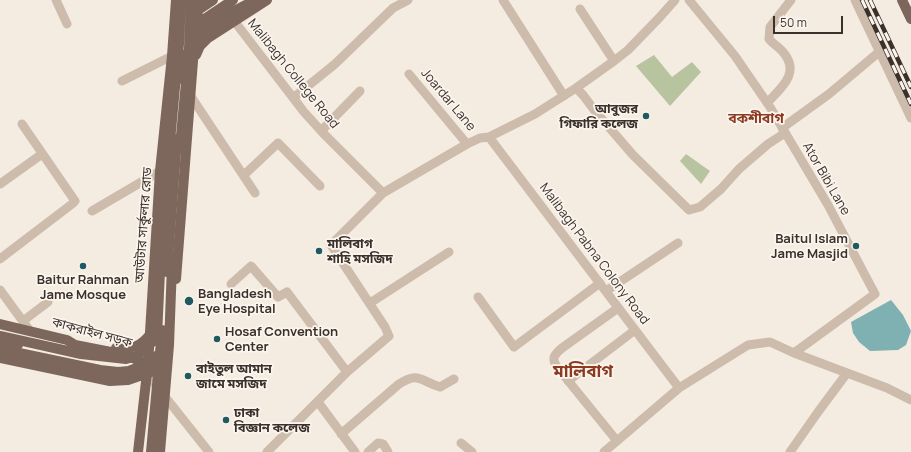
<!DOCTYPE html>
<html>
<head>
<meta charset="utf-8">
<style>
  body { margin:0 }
  #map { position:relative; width:911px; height:452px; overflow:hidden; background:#f4ebe1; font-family:Manrope,sans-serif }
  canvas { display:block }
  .scale { position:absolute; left:773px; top:16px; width:70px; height:18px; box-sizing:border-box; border:2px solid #3b302b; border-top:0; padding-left:5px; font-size:12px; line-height:14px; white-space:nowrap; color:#3b302b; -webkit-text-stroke:3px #fbf5ee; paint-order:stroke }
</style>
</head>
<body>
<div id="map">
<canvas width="911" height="452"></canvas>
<div class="scale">50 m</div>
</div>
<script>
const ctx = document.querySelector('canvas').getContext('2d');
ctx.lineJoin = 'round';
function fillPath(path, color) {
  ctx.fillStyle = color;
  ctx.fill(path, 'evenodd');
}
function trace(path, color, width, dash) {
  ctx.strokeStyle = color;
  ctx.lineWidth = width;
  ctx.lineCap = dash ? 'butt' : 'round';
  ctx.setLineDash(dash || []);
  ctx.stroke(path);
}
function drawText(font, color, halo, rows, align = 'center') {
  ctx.font = font + ' Manrope,"Noto Sans Bengali",sans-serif';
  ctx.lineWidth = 3.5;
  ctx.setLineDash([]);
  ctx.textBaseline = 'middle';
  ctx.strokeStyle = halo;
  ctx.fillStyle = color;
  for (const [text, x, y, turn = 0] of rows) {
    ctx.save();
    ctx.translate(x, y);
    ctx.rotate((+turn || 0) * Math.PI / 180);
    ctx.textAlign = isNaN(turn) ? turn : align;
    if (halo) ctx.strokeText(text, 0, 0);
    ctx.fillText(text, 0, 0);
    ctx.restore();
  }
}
fillPath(new Path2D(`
  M 654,55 L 672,77 L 692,62 L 701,72 L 670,106 L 636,66 Z
  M 686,154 L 710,171 L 701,184 L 680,161 Z`), '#b8c4a0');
fillPath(new Path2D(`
  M 891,300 L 903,315 L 911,331 L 906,345 L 898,350 L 870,351 L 859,342 L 853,333 L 851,322 Z`), '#7fb0b2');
trace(new Path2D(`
  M 56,0 L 67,24
  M 503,0 L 564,96
  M 689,0 L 735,56 L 770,107 L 828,205 L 875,294 L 794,353
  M 855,0 L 911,118
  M 580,9 L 614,61
  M 235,22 L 304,112 L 323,133 L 383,193
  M 409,74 L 467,144
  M 122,81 L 172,56
  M 576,88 L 583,95 L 595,111 L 633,155 L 689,210 L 700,207 L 721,189 L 739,169 L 768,144 L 785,133
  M 190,95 L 255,193
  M 293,98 L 335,64 L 393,8 L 408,0
  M 767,103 C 781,88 801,73 783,52 C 779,47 773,44 769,39 L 770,27 L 791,0
  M 782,128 L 829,94 L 879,52
  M 321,131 L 360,91
  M 489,137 L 679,388
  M 244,175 L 278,143 L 320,186
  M 0,184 L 42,154
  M 92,211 L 160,171
  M 0,259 L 72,204 L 75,201 L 22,124
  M 231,284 L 251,266 L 278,297 L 287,292 L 347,372
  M 0,290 L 30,331
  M 606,291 L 678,243
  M 478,297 L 514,347 L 600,283
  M 370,303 L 449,252
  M 23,321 L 48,302
  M 147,374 L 209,452
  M 568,381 L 635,330
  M 318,402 L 355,452
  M 341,434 L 399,384 C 419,371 420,381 440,387 L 454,379
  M 617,441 L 557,367 C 551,358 554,355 562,348 L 618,308
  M 461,443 L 472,452
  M 267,452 L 347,372 L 389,336 L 385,327 L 331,245 L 383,193 L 467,144 L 480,138 L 489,137 L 535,114 L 576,88 L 614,61 L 628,50 L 659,18 L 675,0
  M 368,452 L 378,443 L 383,444 L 388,452
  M 604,452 L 679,388 L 748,345 L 770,342 L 794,353 L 887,388 L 911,400
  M 790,452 L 818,412 L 847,373`), '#cdbbac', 9);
trace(new Path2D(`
  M 902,0 L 911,19
  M 195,12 L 213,0
  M 196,55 L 200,46 L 208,38 L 267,0
  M 176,279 L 193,61 L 199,0
  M 0,324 L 67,340 L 75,345 L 126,355 L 153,367
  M 0,341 L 18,345
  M 116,348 C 131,350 142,346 151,333
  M 0,358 L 110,381 L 128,380 L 151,372
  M 138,452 L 148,364 L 160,171 L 172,56 L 176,0`), '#7d675c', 10);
const rail = new Path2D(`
  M 862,0 L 911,104
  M 870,0 L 911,87`);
trace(rail, '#3b302b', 4.5);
trace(rail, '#fbf5ee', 3, [9]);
trace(new Path2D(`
  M 191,28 L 233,0
  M 189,48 L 191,0
  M 182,79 C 184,67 186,54 192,43 C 203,26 237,10 255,0
  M 180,146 L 187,72
  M 167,272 L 177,139
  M 0,336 L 81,354 L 126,359 L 136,356 L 146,349 L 157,336 L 162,228 L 179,44 L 181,0
  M 0,349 L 100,370 L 118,372 L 129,371 L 142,366 L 162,352
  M 151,452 L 162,330
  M 160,452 L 169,345 L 172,265`), '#7d675c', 10);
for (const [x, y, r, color] of [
  [646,116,4,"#1f5a5e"],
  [856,246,4,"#1f5a5e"],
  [319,251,4,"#1f5a5e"],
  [83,266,4,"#1f5a5e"],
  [189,301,5,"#1f5a5e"],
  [217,339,4,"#1f5a5e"],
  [188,376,4,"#1f5a5e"],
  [226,420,4,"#1f5a5e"]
]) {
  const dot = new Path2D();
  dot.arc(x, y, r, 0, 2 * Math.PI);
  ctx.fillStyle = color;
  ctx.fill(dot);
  trace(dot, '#fbf5ee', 1.5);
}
drawText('13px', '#3b302b', '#fbf5ee', [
  ["Malibagh College Road",293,74,51],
  ["Joardar Lane",448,100,50],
  ["Ator Bibi Lane",826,179,60],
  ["আউটার সার্কুলার রোড",144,225,-86],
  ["Malibagh Pabna Colony Road",594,254,53],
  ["কাকরাইল সড়ক",92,333,15]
]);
drawText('bold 13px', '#3b302b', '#fbf5ee', [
  ["আবুজর",638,109,"right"],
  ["গিফারি কলেজ",638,124,"right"],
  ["Baitul Islam",848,239,"right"],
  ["Jame Masjid",848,254,"right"],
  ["মালিবাগ",327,244],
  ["শাহি মসজিদ",327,259],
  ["Baitur Rahman",83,280,"center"],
  ["Jame Mosque",83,295,"center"],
  ["Bangladesh",198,294],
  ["Eye Hospital",198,309],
  ["Hosaf Convention",225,332],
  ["Center",225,347],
  ["বাইতুল আমান",196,369],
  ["জামে মসজিদ",196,384],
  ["ঢাকা",234,413],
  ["বিজ্ঞান কলেজ",234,428]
], 'left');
drawText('bold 14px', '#8c3b22', '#fbf5ee', [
  ["বকশীবাগ",756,119]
]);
drawText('bold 17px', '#8c3b22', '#fbf5ee', [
  ["মালিবাগ",583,372]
]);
</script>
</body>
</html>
